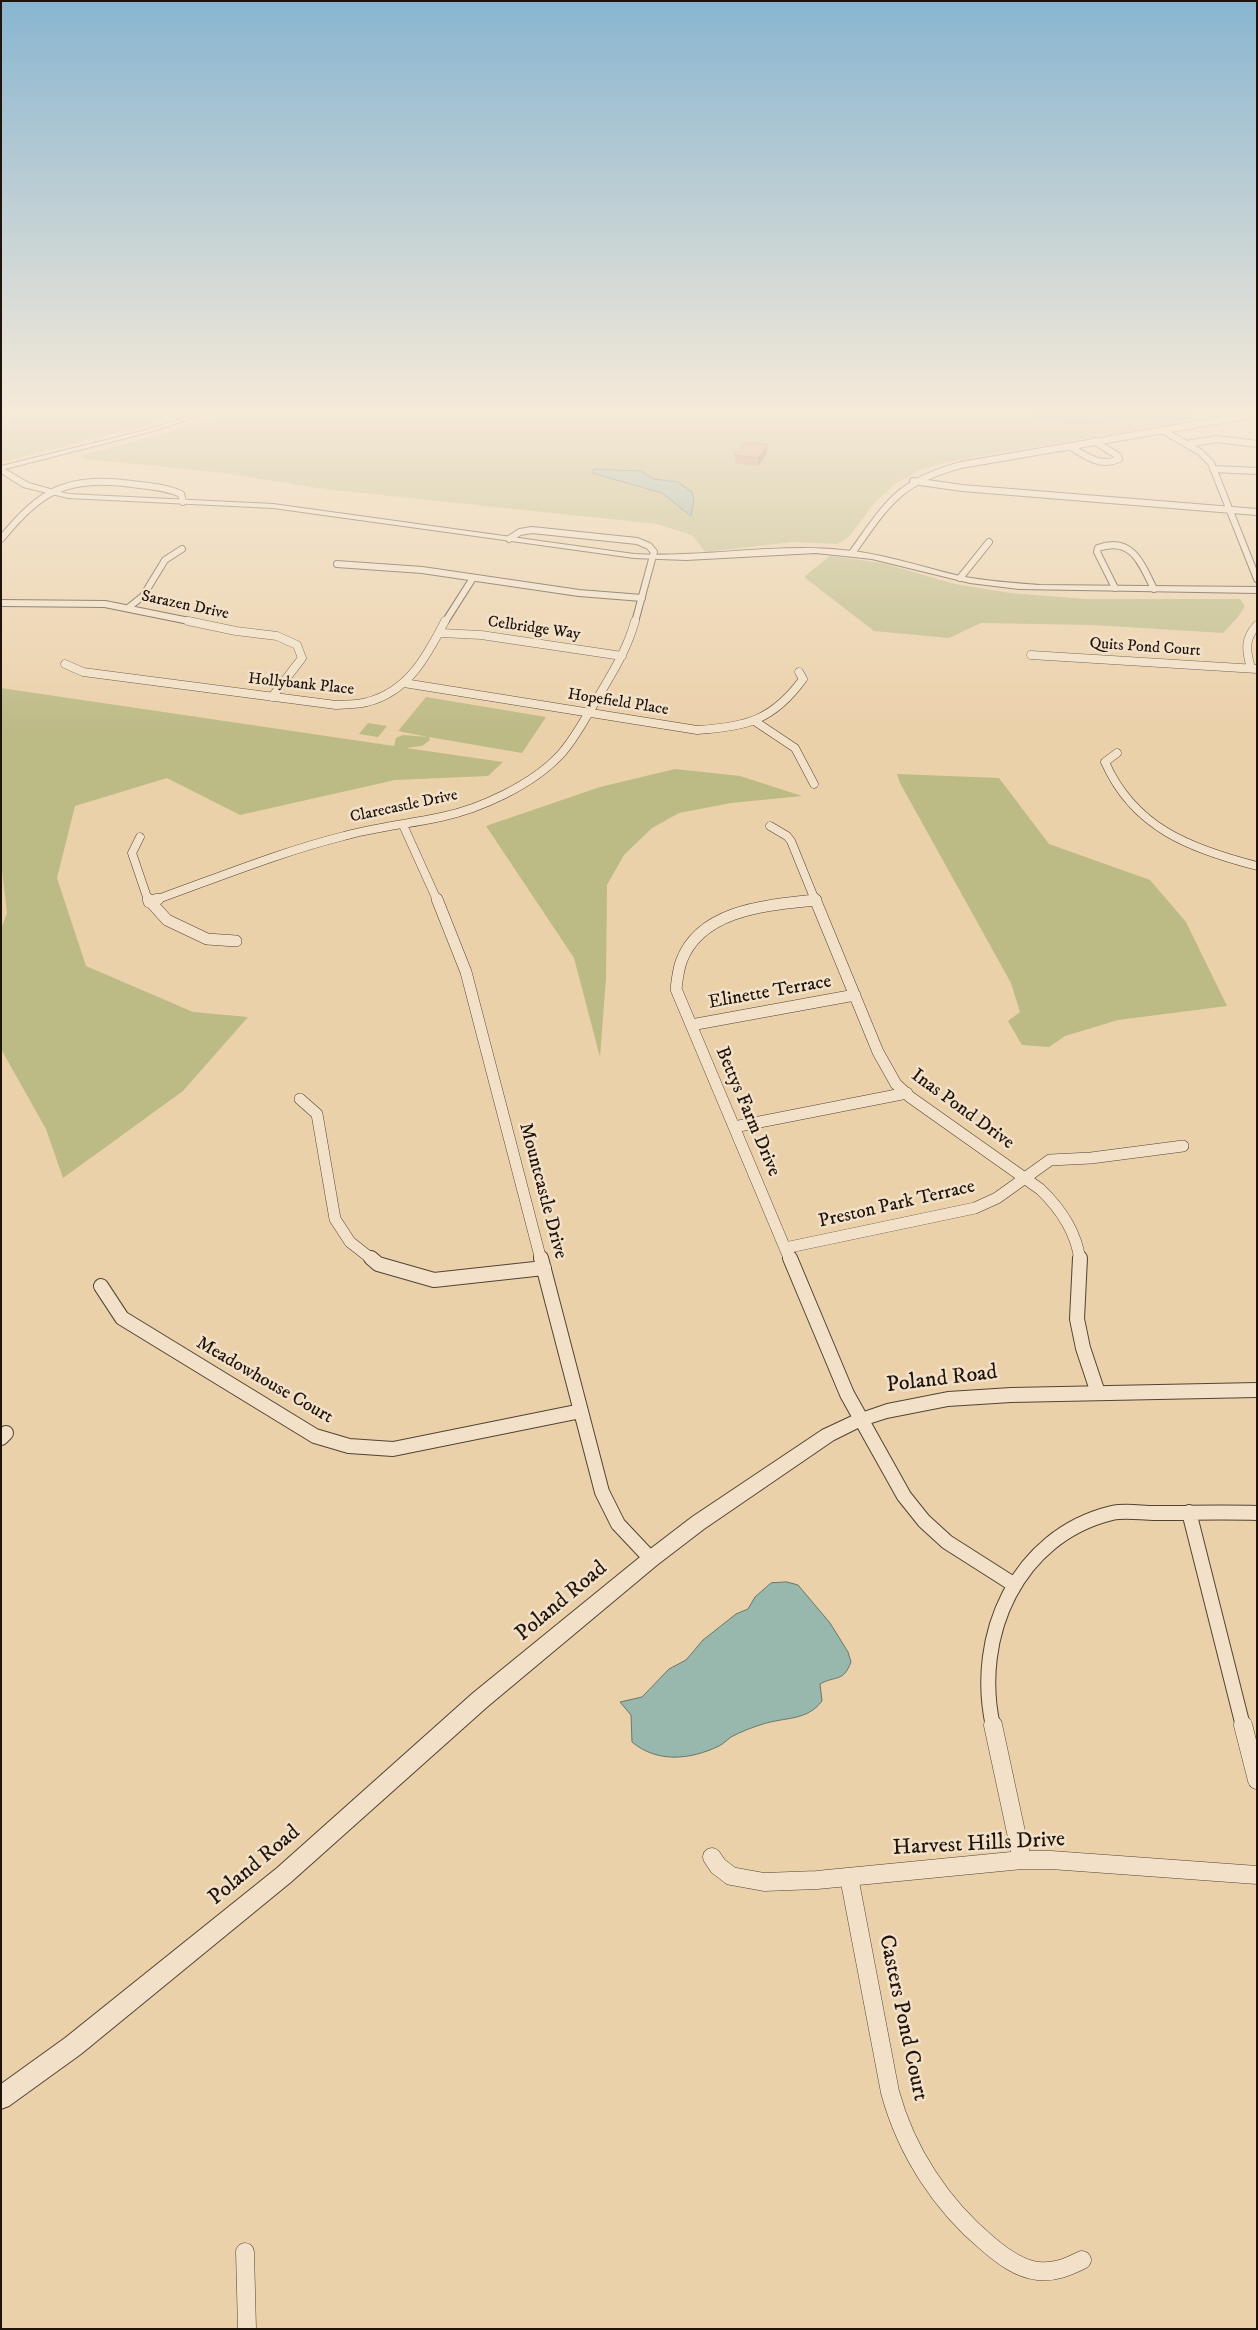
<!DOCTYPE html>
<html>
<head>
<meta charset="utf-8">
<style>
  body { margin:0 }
  #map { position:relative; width:1258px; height:2330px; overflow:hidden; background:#ebd1aa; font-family:"IM FELL DW Pica",serif }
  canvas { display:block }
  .frame { position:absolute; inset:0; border:2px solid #1f140c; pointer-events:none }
</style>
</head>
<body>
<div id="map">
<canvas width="1258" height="2330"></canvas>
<div class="frame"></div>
</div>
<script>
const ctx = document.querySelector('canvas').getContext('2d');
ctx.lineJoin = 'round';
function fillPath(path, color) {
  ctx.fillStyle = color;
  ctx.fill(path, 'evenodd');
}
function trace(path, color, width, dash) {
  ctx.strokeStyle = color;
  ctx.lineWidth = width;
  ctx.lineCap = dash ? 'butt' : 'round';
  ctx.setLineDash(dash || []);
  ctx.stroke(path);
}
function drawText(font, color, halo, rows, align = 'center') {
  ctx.font = font + ' "IM FELL DW Pica",serif';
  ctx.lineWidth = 5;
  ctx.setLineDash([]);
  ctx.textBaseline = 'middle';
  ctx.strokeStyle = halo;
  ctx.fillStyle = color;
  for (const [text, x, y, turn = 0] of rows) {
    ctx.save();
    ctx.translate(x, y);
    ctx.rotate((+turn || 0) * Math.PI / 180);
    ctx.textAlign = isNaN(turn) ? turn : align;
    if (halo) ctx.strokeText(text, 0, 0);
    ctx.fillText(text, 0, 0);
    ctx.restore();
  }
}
fillPath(new Path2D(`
  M 1,408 L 201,408 L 147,426 L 1,462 Z
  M 239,408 L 1205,408 L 1218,416 L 947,462 L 920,470 L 895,484 L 876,501 L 849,537 L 837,544 L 792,542 L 705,552 L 692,535 L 657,524 L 324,489 L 216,472 L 85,459 L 81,456 L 169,432 Z
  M 830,556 L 882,563 L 955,584 L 1010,593 L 1086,599 L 1240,599 L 1245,606 L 1238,617 L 1223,633 L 1093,625 L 981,623 L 949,638 L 874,631 L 804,577 Z
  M 1,688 L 394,746 L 396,738 L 403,735 L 428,737 L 398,731 L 426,697 L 546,717 L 522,753 L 429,737 L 430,740 L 422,746 L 406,748 L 503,762 L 488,776 L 395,780 L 240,815 L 167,778 L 75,806 L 57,878 L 86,966 L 193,1012 L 248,1017 L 183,1091 L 63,1178 L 46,1129 L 1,1049 L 1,929 L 7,913 L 1,862 Z
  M 368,723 L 387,726 L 378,737 L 359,734 Z
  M 675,769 L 740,776 L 802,796 L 731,803 L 679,813 L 652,828 L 624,855 L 607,885 L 606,978 L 600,1057 L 574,958 L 486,826 L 600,787 Z
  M 897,774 L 999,778 L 1049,844 L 1150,880 L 1186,922 L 1227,1006 L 1118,1020 L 1065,1036 L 1049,1047 L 1022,1045 L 1008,1021 L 1020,1012 L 1011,983 L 900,783 Z`), '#bcba85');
const water = new Path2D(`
  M 1035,408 L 1123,408 L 1144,414 L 1180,412 L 1189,414 L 1189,417 L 1175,420 L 1135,417 L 1104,422 L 1068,423 L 1039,417 Z
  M 594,469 L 641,471 L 654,479 L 678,482 L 692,492 L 694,499 L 691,516 L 662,493 L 592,473 Z
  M 787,1582 L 798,1585 L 830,1623 L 848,1652 L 851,1662 C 843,1683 836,1675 820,1684 L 822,1701 C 807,1721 785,1717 763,1724 C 753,1727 740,1732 731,1737 C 727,1740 723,1744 719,1746 C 690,1760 657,1763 632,1742 L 631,1715 L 620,1702 L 642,1697 L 669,1669 L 686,1660 L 703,1640 L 736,1614 L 748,1609 L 755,1597 L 771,1583 Z`);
fillPath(water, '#98b7ad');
trace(water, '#68766d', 1);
trace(new Path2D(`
  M 1,411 L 12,408`), '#68766d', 2.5);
const minorFar4 = new Path2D(`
  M 1162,430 L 1200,452 L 1211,463 L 1257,579
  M 1186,444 L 1217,439 L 1257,444
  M 1069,446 C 1085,455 1100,468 1119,459 L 1118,456 L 1094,441
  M 1213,469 L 1257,471
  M 913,481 L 962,488 L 1257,512
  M 1,539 C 42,489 67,476 132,484 C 148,486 166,487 181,494 L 183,502
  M 509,539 L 520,532 L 532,530 L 637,541 L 649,546 L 654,552 L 635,622
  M 852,553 C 888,503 898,482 961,465 L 1257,414
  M 337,564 L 422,570 L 579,593 L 642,598
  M 960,578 L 989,542
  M 1115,588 L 1097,552 L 1098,548 C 1132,536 1141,563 1154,589
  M 1,603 L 105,604 L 194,622
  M 128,608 L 143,596 L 165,560 L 182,549
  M 445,622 L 473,578`);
const minorFar3 = new Path2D(`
  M 188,621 L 236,631 L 277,636 L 297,645 L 302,658 L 272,697
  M 441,633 L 481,635 L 622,656
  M 1031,655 L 1257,669
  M 65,664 L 83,672 L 336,705 C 346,704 357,705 367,702 C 408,692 427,656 445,621
  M 1251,668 C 1246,651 1244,639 1257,625
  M 404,683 L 697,730 C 747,727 773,720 803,679 L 799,672
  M 756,722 L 795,748 L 814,784
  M 1117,753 L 1105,762 C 1134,828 1191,849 1257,866
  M 403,825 L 437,900
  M 770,826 L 787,836 L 791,841 L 815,900
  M 140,837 L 132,853 L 148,900
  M 155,900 C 217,878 280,852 344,836 C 376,827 409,824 441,817 C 480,809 532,785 560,755 C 575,739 585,718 597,699 C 612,673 627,650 635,621`);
const minorFar2 = new Path2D(`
  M 148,899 L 167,920 L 207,939 L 236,941
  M 437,899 L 466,972 L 541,1260
  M 815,899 L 878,1052 L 896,1084 L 910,1097 L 1040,1189 C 1060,1208 1076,1231 1080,1260
  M 149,902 L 158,899
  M 691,1025 L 855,995
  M 300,1099 L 317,1114 L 335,1219 L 350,1242 L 373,1260
  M 734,1127 L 907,1093
  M 785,1248 L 975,1208 L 997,1198 L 1050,1160 L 1091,1158 L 1183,1146
  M 790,1260 L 676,989 C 677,981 678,971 681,962 C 700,909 768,905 816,900`);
const minorFar1 = new Path2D(`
  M 371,1258 L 378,1264 L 434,1280 L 544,1268
  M 541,1258 L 602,1492 L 618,1524 L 651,1559
  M 790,1258 L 847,1394 L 904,1496 L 924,1521 L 947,1542 L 1013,1584
  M 1080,1258 L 1077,1319 L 1083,1348 L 1098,1393
  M 101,1286 L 122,1318 L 315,1436 L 349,1446 L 393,1449 L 581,1411
  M 1,1438 L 6,1433
  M 1189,1512 L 1243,1726
  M 993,1726 C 973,1636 1017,1536 1112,1513 C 1126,1510 1141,1513 1154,1513 C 1188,1513 1223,1512 1257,1513`);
const minor = new Path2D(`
  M 993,1725 L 1022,1860
  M 1243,1725 L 1257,1780
  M 712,1857 L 718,1866 L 731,1876 L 764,1882 L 817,1880 L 1022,1860 L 1051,1860 L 1257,1875
  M 849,1877 L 890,2092 C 906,2151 941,2205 988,2244 C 1002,2256 1019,2269 1038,2271 C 1054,2273 1068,2267 1082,2260
  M 245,2252 L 247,2329`);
const tertiary = new Path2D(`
  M 214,408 L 223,408 L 150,432 L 5,469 L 29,483 L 68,494 L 273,504 L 634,554 C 703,558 773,543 842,550 C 882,553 921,567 960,576 C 986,581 1013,583 1039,585 L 1257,587 L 1257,593 L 1019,589 L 970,583 L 872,559 L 816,553 L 686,560 L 634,558 L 273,508 L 68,498 L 23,487 L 1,473 L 1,466 L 146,430 Z
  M 1257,1383 L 1257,1397 L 1011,1402 L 948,1406 L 887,1418 L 862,1426 L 834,1440 L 704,1529 L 657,1565 L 487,1707 L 291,1882 L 81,2054 L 9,2106 L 1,2109 L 1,2084 L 65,2038 L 277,1868 L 473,1693 L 645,1553 L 692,1517 L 822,1430 L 852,1416 L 887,1404 L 948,1392 L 1011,1388 Z`);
trace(minorFar4, '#524334', 8);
trace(minorFar3, '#524334', 9);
trace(minorFar2, '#524334', 12);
trace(minorFar1, '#524334', 16);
trace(minor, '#524334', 19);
trace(tertiary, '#524334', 2);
trace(minorFar4, '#f2e1c8', 6);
trace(minorFar3, '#f2e1c8', 8);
trace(minorFar2, '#f2e1c8', 11);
trace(minorFar1, '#f2e1c8', 14);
trace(minor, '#f2e1c8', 18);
fillPath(tertiary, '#f2e1c8');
fillPath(new Path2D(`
  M 767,453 L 758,466 L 735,463 L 735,455 Z`), '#b87e69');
fillPath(new Path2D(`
  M 768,445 L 767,453 L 758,466 L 758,458 Z`), '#966755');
const building = new Path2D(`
  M 746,442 L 768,445 L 758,458 L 735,455 Z`);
fillPath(building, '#d6937a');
trace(building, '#966755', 1);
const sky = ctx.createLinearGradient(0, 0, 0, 734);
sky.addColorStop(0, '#88b5d0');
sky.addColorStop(0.56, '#f6ead9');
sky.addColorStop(1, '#f6ead900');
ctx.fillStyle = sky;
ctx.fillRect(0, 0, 1258, 734);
drawText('16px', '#1f140c', '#f2e1c8', [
  ["Sarazen Drive",185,606,12],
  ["Celbridge Way",534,629,8],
  ["Quits Pond Court",1145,648,4],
  ["Hollybank Place",301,685,6],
  ["Hopefield Place",618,703,9],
  ["Clarecastle Drive",404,807,-12]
]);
drawText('19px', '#1f140c', '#f2e1c8', [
  ["Elinette Terrace",770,993,-10],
  ["Inas Pond Drive",962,1110,36],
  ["Bettys Farm Drive",747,1112,67],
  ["Mountcastle Drive",542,1191,75],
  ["Preston Park Terrace",897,1205,-13],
  ["Meadowhouse Court",264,1381,30]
]);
drawText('22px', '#1f140c', '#f2e1c8', [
  ["Poland Road",942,1380,-7],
  ["Poland Road",562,1602,-40],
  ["Harvest Hills Drive",979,1845,-3],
  ["Poland Road",255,1866,-40],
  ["Casters Pond Court",902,2018,78]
]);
</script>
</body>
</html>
